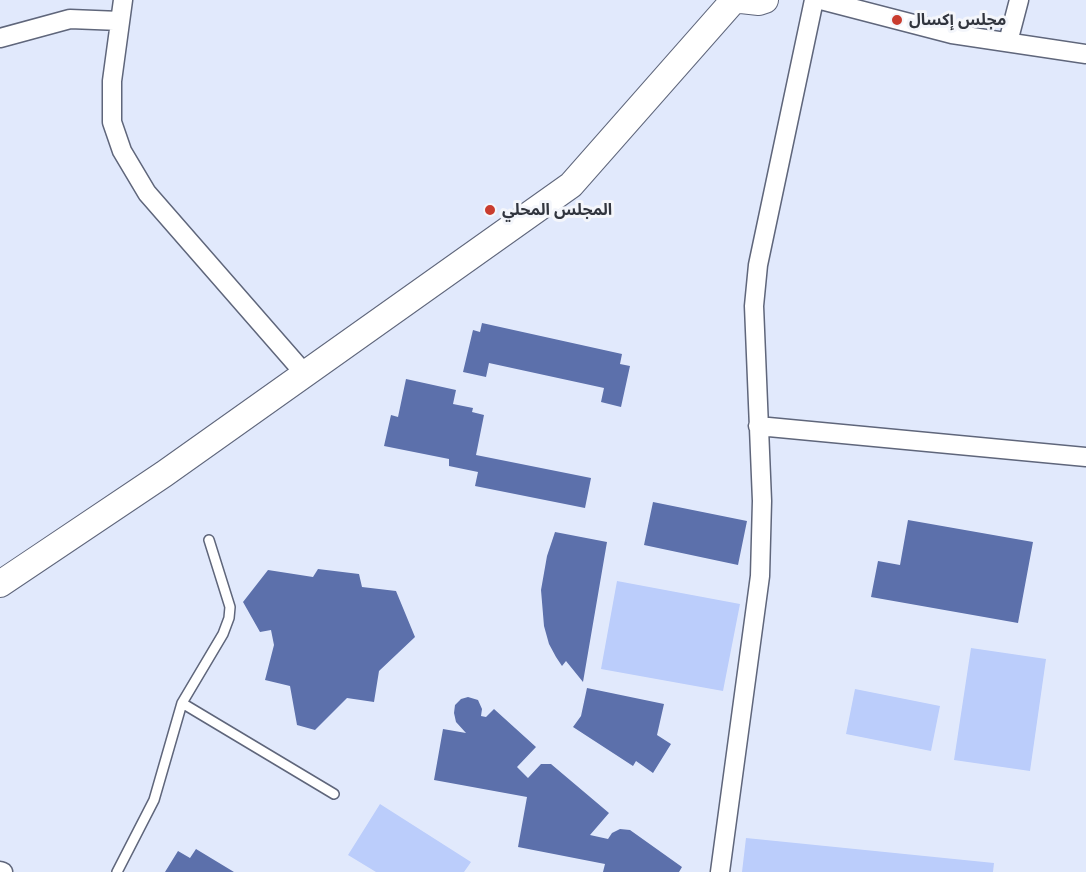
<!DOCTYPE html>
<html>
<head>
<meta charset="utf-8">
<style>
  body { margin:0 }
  canvas { display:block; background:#e1e9fc }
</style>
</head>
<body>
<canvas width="1086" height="872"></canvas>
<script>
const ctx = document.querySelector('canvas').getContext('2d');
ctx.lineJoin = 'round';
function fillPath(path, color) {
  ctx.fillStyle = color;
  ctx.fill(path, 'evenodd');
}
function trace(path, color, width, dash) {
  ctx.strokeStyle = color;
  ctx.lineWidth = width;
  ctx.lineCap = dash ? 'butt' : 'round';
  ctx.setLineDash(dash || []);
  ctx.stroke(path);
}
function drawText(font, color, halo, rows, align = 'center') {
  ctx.font = font + ' "PT Sans","Noto Sans Arabic",sans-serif';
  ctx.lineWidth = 6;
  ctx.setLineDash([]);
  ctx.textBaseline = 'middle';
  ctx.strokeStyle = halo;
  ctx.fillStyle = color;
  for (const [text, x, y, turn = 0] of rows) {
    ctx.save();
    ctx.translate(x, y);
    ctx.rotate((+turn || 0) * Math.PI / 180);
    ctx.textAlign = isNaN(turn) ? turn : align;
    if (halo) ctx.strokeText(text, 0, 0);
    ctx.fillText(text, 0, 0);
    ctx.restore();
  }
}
fillPath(new Path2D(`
  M 617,581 L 740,604 L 723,691 L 601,669 Z
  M 971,648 L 1046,659 L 1030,771 L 954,760 Z
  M 855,689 L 940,706 L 931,751 L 846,734 Z
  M 380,804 L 471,862 L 464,872 L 376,872 L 348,855 Z
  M 746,838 L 994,863 L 993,872 L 742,872 Z`), '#bbcdfb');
fillPath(new Path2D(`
  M 482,323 L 622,354 L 620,364 L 630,366 L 621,407 L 601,402 L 604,388 L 489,363 L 486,377 L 463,372 L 473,330 L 480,332 Z
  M 406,379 L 456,390 L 453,404 L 473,408 L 472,412 L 484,415 L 476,455 L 591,478 L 585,508 L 475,486 L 478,472 L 449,466 L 449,459 L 384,446 L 391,415 L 398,417 Z
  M 653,502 L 747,521 L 738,565 L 644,545 Z
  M 908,520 L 1033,542 L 1018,623 L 871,597 L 878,561 L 900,565 Z
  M 555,532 L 607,542 L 583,682 L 566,661 L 562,666 L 556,657 L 549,644 L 544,626 L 541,590 L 547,556 Z
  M 318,569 L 359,574 L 362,587 L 396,591 L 415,637 L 379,671 L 374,702 L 347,698 L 315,730 L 297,725 L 290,686 L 265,680 L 274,645 L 271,630 L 260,632 L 243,602 L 268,570 L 313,577 Z
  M 587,688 L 664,704 L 657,735 L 671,744 L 653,773 L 636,761 L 633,766 L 573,727 L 581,716 Z
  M 468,697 L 478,700 L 482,709 L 481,716 L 486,717 L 494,709 L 536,747 L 517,767 L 528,778 L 541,764 L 551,764 L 609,813 L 590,835 L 608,839 L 612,833 L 620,829 L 630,830 L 682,867 L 679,872 L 603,872 L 605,864 L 518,847 L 527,797 L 434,780 L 443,729 L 466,733 L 456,722 L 454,713 L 455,705 L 461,699 Z
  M 196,849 L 234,872 L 165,872 L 178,851 L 190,858 Z`), '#5c70ab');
const lane = new Path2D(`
  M 182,703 L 334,794
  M 117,872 L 154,800 L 182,703 L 223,634 L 229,618 L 230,607 L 209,540`);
const street = new Path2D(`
  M 123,0 L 112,81 L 112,122 L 122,151 L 147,193 L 305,374
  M 821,0 L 952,34 L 1086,54
  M 0,38 L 70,19 L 120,21
  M 1008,42 L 1019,0
  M 758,426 L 1086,457
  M 0,871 L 3,872
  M 720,872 L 760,576 L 762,501 L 754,306 L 758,265 L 814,0`);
const secondary = new Path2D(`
  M 741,0 L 759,2 L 765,0
  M 0,584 L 164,474 L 571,185 L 734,0`);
trace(lane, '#5f667b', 12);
trace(street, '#5f667b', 21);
trace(secondary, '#5f667b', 28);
trace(lane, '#fff', 9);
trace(street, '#fff', 18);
trace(secondary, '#fff', 26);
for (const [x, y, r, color] of [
  [897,20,6,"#c93c2e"],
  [490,210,6,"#c93c2e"]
]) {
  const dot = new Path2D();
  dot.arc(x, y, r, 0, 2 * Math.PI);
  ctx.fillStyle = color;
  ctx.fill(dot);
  trace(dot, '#f4f6fb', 2);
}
drawText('bold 16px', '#31353e', '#f4f6fb', [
  ["مجلس إكسال",909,20],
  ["المجلس المحلي",502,210]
], 'left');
</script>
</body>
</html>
